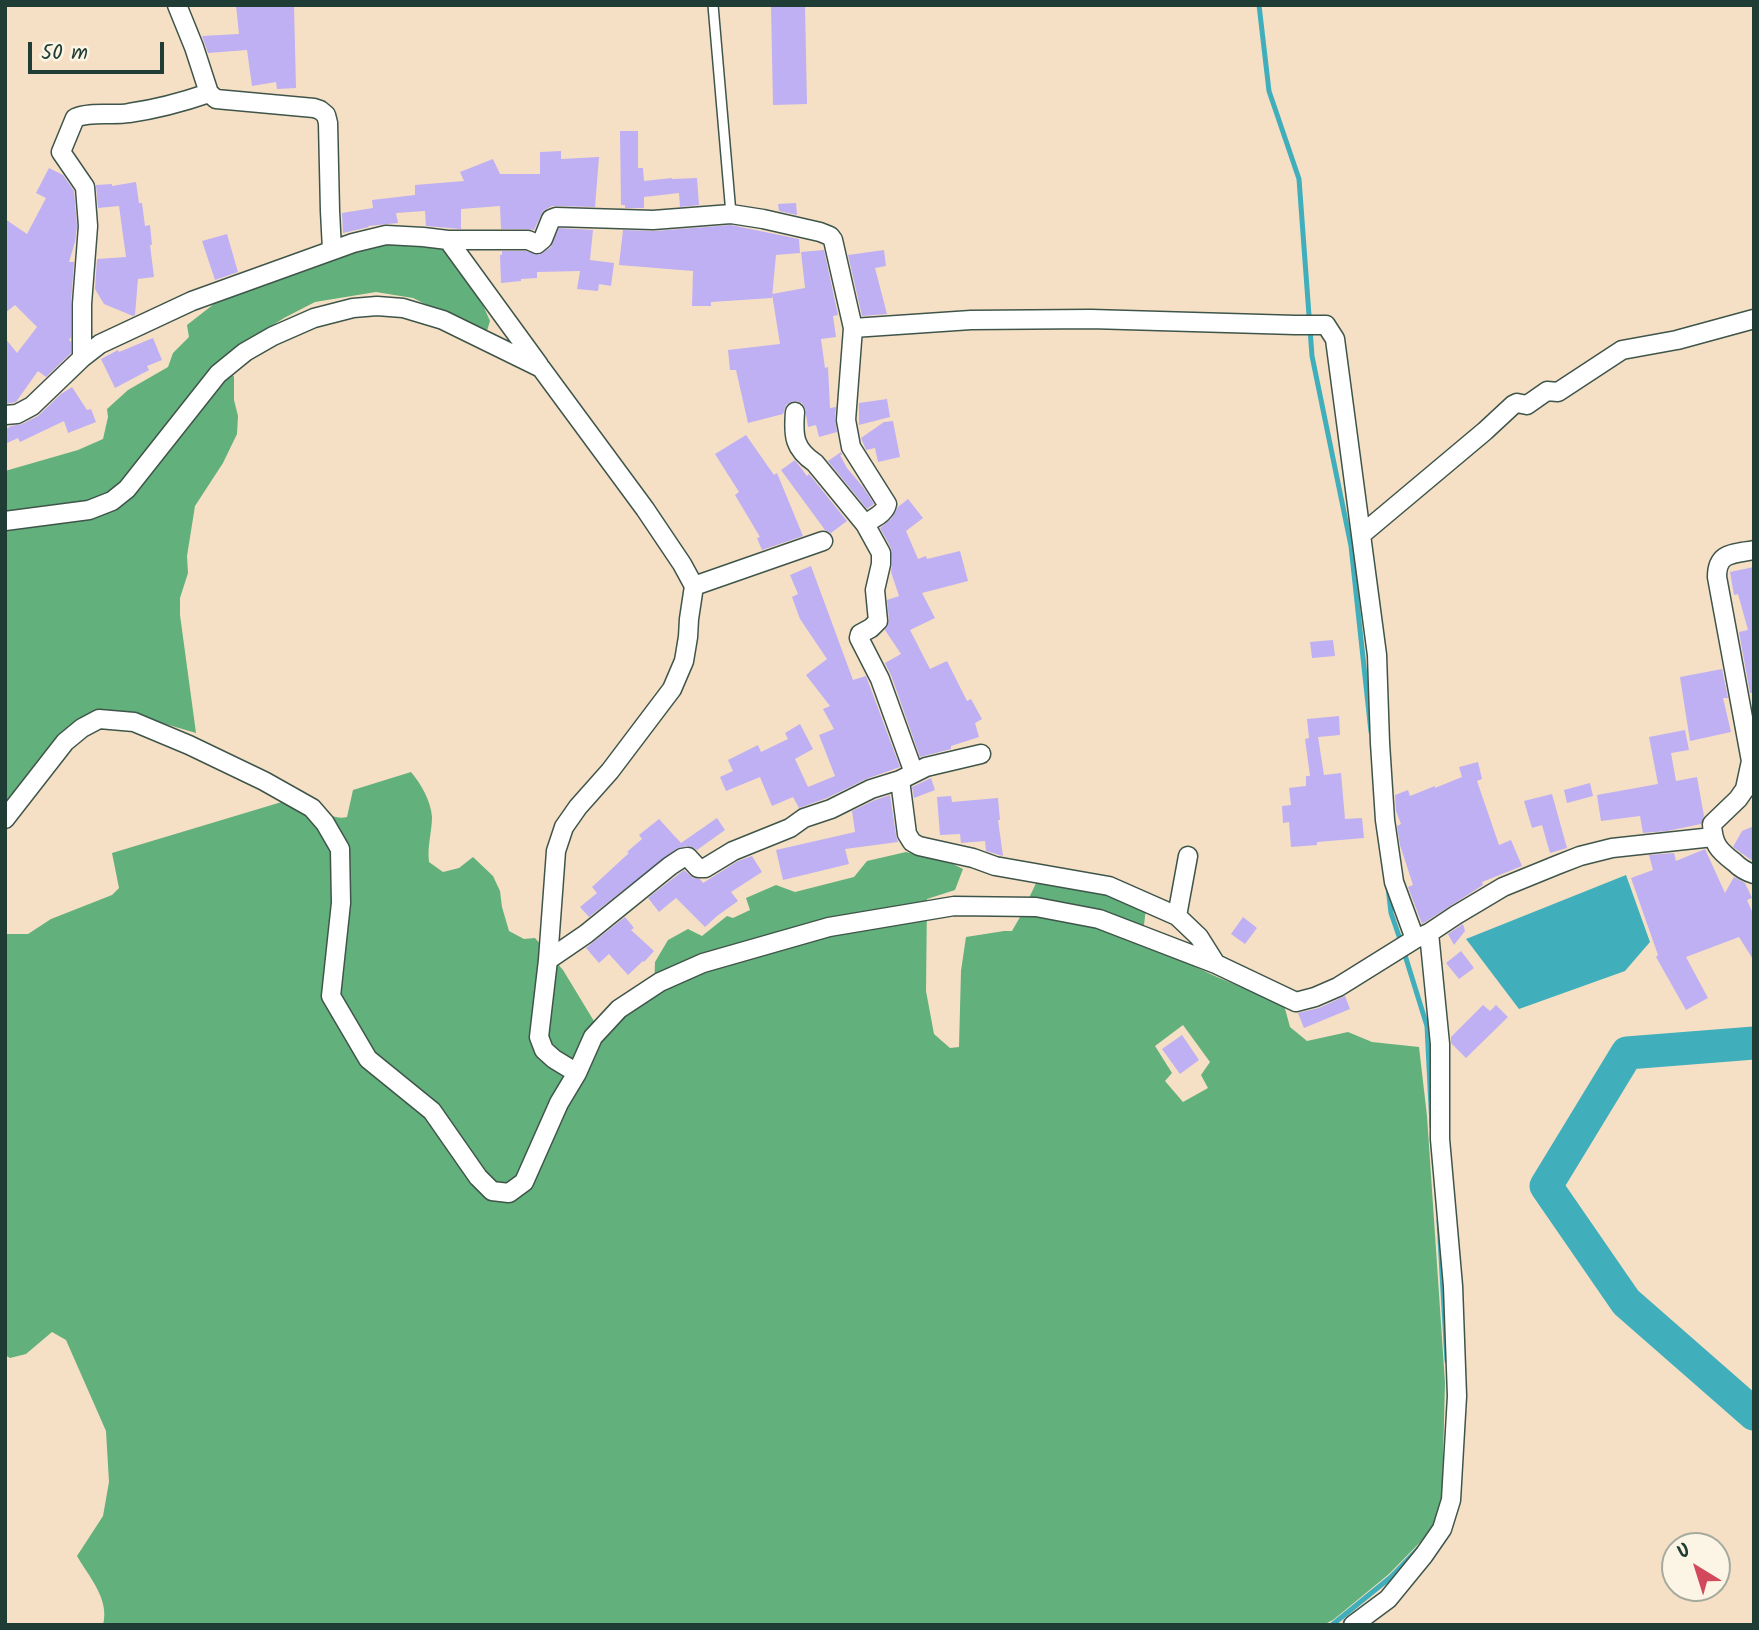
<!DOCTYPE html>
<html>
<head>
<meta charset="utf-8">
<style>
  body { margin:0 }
  #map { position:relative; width:1759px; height:1630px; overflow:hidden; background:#f5e0c5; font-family:Kalam,sans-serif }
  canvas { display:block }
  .frame { position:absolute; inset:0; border:7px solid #1f3d34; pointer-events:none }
  .north { position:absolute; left:1661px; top:1532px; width:70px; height:70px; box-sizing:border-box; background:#fcf5e5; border:2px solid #a4ab9e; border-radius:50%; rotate:322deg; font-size:19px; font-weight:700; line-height:28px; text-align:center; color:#1f3d34 }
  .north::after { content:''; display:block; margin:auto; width:24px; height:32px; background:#d1495b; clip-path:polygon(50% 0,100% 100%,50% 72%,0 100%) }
  .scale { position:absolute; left:28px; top:42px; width:136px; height:32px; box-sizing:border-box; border:4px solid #1f3d34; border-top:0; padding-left:9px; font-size:21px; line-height:24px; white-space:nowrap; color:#1f3d34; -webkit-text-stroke:5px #fcf5e5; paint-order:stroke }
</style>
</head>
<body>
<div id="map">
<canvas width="1759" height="1630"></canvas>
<div class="frame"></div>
<div class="north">U</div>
<div class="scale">50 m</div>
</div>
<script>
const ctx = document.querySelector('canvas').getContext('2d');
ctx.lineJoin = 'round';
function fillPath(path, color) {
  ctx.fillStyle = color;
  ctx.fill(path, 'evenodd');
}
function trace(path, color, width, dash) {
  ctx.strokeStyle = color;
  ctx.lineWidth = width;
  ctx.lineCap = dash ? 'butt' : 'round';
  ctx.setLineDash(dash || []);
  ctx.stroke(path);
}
fillPath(new Path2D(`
  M 394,240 L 447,250 L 483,305 L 490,321 L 486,334 L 413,298 L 376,292 L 315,302 L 284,318 L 246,342 L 225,360 L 234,377 L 234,400 L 238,416 L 237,434 L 223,463 L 195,506 L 187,556 L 188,573 L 180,598 L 180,615 L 196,733 L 138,716 L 109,712 L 5,807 L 5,471 L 78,450 L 103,439 L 108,417 L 107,409 L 128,390 L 168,367 L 173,353 L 189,337 L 187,325 L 219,300 L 337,254 Z
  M 411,772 C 421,784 431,801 432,817 C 432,832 427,846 429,862 L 443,872 L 459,868 L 473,857 L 493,876 L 500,891 L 502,907 L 509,931 L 524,939 L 535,938 L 563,970 L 603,1036 L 621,1015 L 654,991 L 655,962 L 668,940 L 688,929 L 702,936 L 727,916 L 733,918 L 750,910 L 746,898 L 776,885 L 795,892 L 854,877 L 867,861 L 906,852 L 953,864 L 963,869 L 955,890 L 927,899 L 926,991 L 934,1034 L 950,1048 L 959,1047 L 961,971 L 966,937 L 1004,931 L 1012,931 L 1020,917 L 1038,879 L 1109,891 L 1146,908 L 1142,942 L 1217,977 L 1284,1005 L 1290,1027 L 1307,1041 L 1348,1032 L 1372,1042 L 1419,1047 L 1427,1116 L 1445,1383 L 1442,1497 L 1431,1531 L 1389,1574 L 1333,1620 L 1323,1625 L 103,1625 C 110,1599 89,1577 77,1556 L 103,1516 L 109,1482 L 106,1431 L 66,1340 L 52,1332 L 26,1354 L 10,1358 L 5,1355 L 5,934 L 28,934 L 51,919 L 112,895 L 119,888 L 112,853 L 305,795 C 317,806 330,821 347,817 L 353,790 ZM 1183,1025 L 1210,1062 L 1201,1075 L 1208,1088 L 1183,1102 L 1165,1081 L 1172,1073 L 1155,1046 Z`), '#62b07c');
fillPath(new Path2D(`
  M 1626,875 L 1650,942 L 1625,971 L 1519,1009 L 1466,939 Z`), '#40afbb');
trace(new Path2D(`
  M 1259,5 L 1269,91 L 1299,179 L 1312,356 L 1351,546 L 1371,732
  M 1388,887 L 1391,913 L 1401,942
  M 1404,952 L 1427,1026 L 1432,1127
  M 1439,1221 L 1447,1361
  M 1332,1625 L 1391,1577 L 1419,1548`), '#40afbb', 5);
trace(new Path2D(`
  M 1754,1043 L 1627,1053 L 1546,1186 L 1626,1302 L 1754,1414`), '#40afbb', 33);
fillPath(new Path2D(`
  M 236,5 L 294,5 L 296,88 L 277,89 L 276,82 L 252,86 L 247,50 L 208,53 L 202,36 L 239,34 Z
  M 771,5 L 805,5 L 807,104 L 773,105 Z
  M 620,131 L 638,131 L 638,168 L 643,168 L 644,181 L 672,178 L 672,179 L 697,178 L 699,205 L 680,207 L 679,193 L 644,197 L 644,208 L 625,208 L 625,205 L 621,205 Z
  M 561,151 L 561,159 L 599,157 L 595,207 L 552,206 L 543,211 L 534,230 L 528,229 L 501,229 L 500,206 L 461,209 L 461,229 L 426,226 L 425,211 L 396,213 L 398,223 L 368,226 L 369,227 L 343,233 L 342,213 L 373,208 L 372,200 L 415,195 L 415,185 L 464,181 L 460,172 L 493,159 L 500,174 L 540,174 L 540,152 Z
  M 49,168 L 63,175 L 74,191 L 77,226 L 75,242 L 69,262 L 74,262 L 71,303 L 71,337 L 69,340 L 71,342 L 71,353 L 46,377 L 38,371 L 16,402 L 5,404 L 5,338 L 17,353 L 37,327 L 15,305 L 5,313 L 5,219 L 27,234 L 46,198 L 36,193 Z
  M 136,182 L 139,203 L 142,203 L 145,226 L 150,225 L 152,245 L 150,245 L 154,277 L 138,279 L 135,315 L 133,316 L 104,304 L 95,289 L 97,259 L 126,257 L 119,206 L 98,208 L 96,185 L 112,184 L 112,186 Z
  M 796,203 L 797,215 L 779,211 L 778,204 Z
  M 731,225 L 799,239 L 800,253 L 776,255 L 772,298 L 711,302 L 711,306 L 692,306 L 693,271 L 619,265 L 623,230 L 654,231 Z
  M 559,228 L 593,230 L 590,260 L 614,263 L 611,286 L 599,284 L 598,291 L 577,289 L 580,271 L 537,272 L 537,278 L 521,279 L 521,281 L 501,283 L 500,255 L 502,255 L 502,251 L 526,251 L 539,255 L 551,247 Z
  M 227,234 L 238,272 L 215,280 L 202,241 Z
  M 824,250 L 838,315 L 833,316 L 836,337 L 821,339 L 825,368 L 828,367 L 830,408 L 836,407 L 835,419 L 837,432 L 819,437 L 816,425 L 808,427 L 805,408 L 802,403 L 796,401 L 791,402 L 786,405 L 783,414 L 748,423 L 736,370 L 730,370 L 728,350 L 780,344 L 772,294 L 805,288 L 801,252 Z
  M 884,250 L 886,266 L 875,268 L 887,314 L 862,316 L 848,255 Z
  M 153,338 L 162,360 L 147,366 L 149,370 L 115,388 L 101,359 L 118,350 L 119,352 Z
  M 72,387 L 87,410 L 91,409 L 96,422 L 68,433 L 64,421 L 20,442 L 18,438 L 5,444 L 5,430 L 11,426 L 22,424 L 38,416 L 61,394 Z
  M 887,399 L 890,417 L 859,425 L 859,403 Z
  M 893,421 L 900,457 L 878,462 L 875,448 L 866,450 L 861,438 L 884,422 Z
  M 746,435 L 774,475 L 777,473 L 803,536 L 762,550 L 757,538 L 760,537 L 735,495 L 739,492 L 715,454 Z
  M 841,452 L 842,455 L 840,455 L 847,468 L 863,487 L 874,504 L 867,509 L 828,461 Z
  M 795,460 L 807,476 L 809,474 L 847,521 L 831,533 L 825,530 L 781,470 Z
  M 908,499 L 923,518 L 906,531 L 918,559 L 926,556 L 927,559 L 960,551 L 968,581 L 922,593 L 935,618 L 910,630 L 930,669 L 947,661 L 967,701 L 971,699 L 982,719 L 975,723 L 979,737 L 951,746 L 951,749 L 920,757 L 891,675 L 885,663 L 901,654 L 885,630 L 889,620 L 887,600 L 899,596 L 891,572 L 892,564 L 891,548 L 880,528 L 892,518 L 898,507 Z
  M 811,566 L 853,680 L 866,676 L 900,767 L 866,779 L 827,798 L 799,808 L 793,797 L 772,806 L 760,777 L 726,791 L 720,777 L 733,771 L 728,760 L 758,745 L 761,752 L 788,739 L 785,733 L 800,724 L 813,749 L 795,759 L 808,787 L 835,776 L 819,735 L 834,729 L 823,709 L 830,706 L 806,675 L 827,659 L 800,619 L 792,597 L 798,594 L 790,575 Z
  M 1754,567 L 1754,693 L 1750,693 L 1739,632 L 1748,630 L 1738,594 L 1734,595 L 1730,572 Z
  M 1333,640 L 1335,656 L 1312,658 L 1310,642 Z
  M 1722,669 L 1728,698 L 1723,698 L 1731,732 L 1690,741 L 1680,677 Z
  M 1339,716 L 1340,735 L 1318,737 L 1324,775 L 1341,773 L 1345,819 L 1362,818 L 1364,838 L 1317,842 L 1317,845 L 1291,847 L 1289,822 L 1283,823 L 1282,806 L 1291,805 L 1289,788 L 1306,786 L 1306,776 L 1310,776 L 1305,739 L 1309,738 L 1307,719 Z
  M 1685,730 L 1689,750 L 1671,753 L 1676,781 L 1697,777 L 1704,816 L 1701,824 L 1667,831 L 1643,833 L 1640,816 L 1601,821 L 1597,795 L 1658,784 L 1649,737 Z
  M 1478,762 L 1482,779 L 1477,781 L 1499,845 L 1511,840 L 1522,866 L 1482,882 L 1483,885 L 1422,924 L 1408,887 L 1413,885 L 1400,845 L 1397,826 L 1401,824 L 1396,811 L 1395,795 L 1408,790 L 1410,796 L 1435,786 L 1435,788 L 1462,777 L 1459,767 Z
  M 931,778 L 935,790 L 914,798 L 912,787 Z
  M 1590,783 L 1593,796 L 1567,803 L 1564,790 Z
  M 1552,794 L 1567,848 L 1550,853 L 1542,825 L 1532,828 L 1524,801 Z
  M 890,795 L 896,835 L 898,842 L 845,849 L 849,864 L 783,880 L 776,850 L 855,832 L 852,811 L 875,800 Z
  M 951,796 L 952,802 L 998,798 L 1000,820 L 998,820 L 1003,856 L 986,851 L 985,841 L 961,843 L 960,834 L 940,835 L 937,797 Z
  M 717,818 L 725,830 L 697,850 L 692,847 L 687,846 L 676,849 L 589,917 L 580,907 L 597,893 L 592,887 L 629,853 L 627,852 L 642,839 L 639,835 L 659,819 L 681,843 Z
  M 1754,826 L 1754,862 L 1733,847 L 1742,831 Z
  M 1705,849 L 1725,893 L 1734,877 L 1745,883 L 1752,898 L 1747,900 L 1754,916 L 1754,961 L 1739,937 L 1686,957 L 1708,998 L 1686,1010 L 1656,957 L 1658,955 L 1631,878 L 1653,870 L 1649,855 L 1674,853 L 1676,861 Z
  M 752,856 L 762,872 L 731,892 L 738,901 L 717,916 L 705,927 L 676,898 L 659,912 L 648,898 L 684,870 L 693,878 L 700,879 L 703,883 L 738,861 Z
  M 625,917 L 634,928 L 631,930 L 654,951 L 644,962 L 643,961 L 628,975 L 609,954 L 599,963 L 586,948 Z
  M 1243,917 L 1257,928 L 1245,944 L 1231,934 Z
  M 1463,924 L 1465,931 L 1454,945 L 1448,934 Z
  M 1461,951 L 1474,968 L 1459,979 L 1446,963 Z
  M 1345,996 L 1350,1009 L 1304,1028 L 1298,1013 L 1319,1008 Z
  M 1483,1005 L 1490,1011 L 1496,1005 L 1508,1017 L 1466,1058 L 1451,1043 L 1451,1037 Z
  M 1182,1035 L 1199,1060 L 1180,1074 L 1162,1049 Z`), '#bfaff3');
const service = new Path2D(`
  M 713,5 L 731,214`);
const minor = new Path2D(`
  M 177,5 L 194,47 L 209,93 L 216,99 L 314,108 L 320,110 L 326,115 L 328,123 L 330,211 L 332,250
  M 448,240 L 528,240 L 537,244 L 543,239 L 551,219 L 556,217 L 653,220 L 731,214 L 763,219 L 820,232 L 830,236 L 833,240 L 853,328 L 971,320 L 1091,319 L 1295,325 L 1326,325 L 1335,339 L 1361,535 L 1485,431 L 1513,405 L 1517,403 L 1527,405 L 1547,391 L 1558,392 L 1622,350 L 1677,340 L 1754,319
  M 853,328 L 846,420 L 851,447 L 887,504 C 885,514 873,518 865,524 L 881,553 L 881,564 L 875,590 L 878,621 L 871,628 L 860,634 L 859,638 L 880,679 L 914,773
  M 82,358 L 82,304 L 88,226 L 85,187 L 61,152 L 75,118 C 91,111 112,116 129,113 C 157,109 183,102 209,93
  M 795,412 C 793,436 794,449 815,463 L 865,524
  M 5,415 L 17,414 L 32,406 L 82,358 L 100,344 L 192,301 L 353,243 L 386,235 L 423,237 L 448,240 L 539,365
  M 5,521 L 89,510 L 112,501 L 127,489 L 218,374 L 245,352 L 273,336 L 314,318 L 353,308 L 377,306 L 403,308 L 443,320 L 541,368 L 645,509 L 682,564 L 694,586 L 689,619 L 688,637 L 684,661 L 672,689 L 610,771 L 578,807 L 564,827 L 556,851 L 548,960 L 539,1037 L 544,1050 L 554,1059 L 577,1073
  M 1361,535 L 1377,655 L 1380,743 L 1385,820 L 1394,882 L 1415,939
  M 1754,550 C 1733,554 1717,552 1717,577 L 1751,761 L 1745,789 L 1738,799 L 1712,824 C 1713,844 1718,850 1734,862 C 1740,868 1746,872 1754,874
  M 694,586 L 823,541
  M 900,780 L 907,834 L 912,842 L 919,846 L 973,858 L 995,866 L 1109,886 L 1177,916 L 1199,937 L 1216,964
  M 5,819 L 65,742 L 82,728 L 99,719 L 134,722 L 189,745 L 264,781 L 312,808 L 325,823 L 340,849 L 341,903 L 331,996 L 368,1059 L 432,1111 L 478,1177 L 492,1191 L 509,1193 L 524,1182 L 559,1103 L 577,1073 L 593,1037 L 619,1009 L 660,982 L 703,963 L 829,927 L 954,906 L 1036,907 L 1099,919 L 1216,964 L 1296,1002 L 1315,997 L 1338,987 L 1415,939 L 1429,933 L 1456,915 L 1503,887 L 1557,865 L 1580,856 L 1612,848 L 1713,837
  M 1177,916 L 1188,856
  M 548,960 L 586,934 L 670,866 L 682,858 L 688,857 L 698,868 L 705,868 L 733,851 L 790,828 L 804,818 L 831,809 L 871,789 L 900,780 L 926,767 L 981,754
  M 1353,1625 L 1388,1599 L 1424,1555 L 1442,1529 L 1451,1500 L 1457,1396 L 1453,1286 L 1440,1139 L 1440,1044 L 1429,933`);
trace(service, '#3f554a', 12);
trace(minor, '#3f554a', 21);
trace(service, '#fff', 9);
trace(minor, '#fff', 18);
</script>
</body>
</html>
